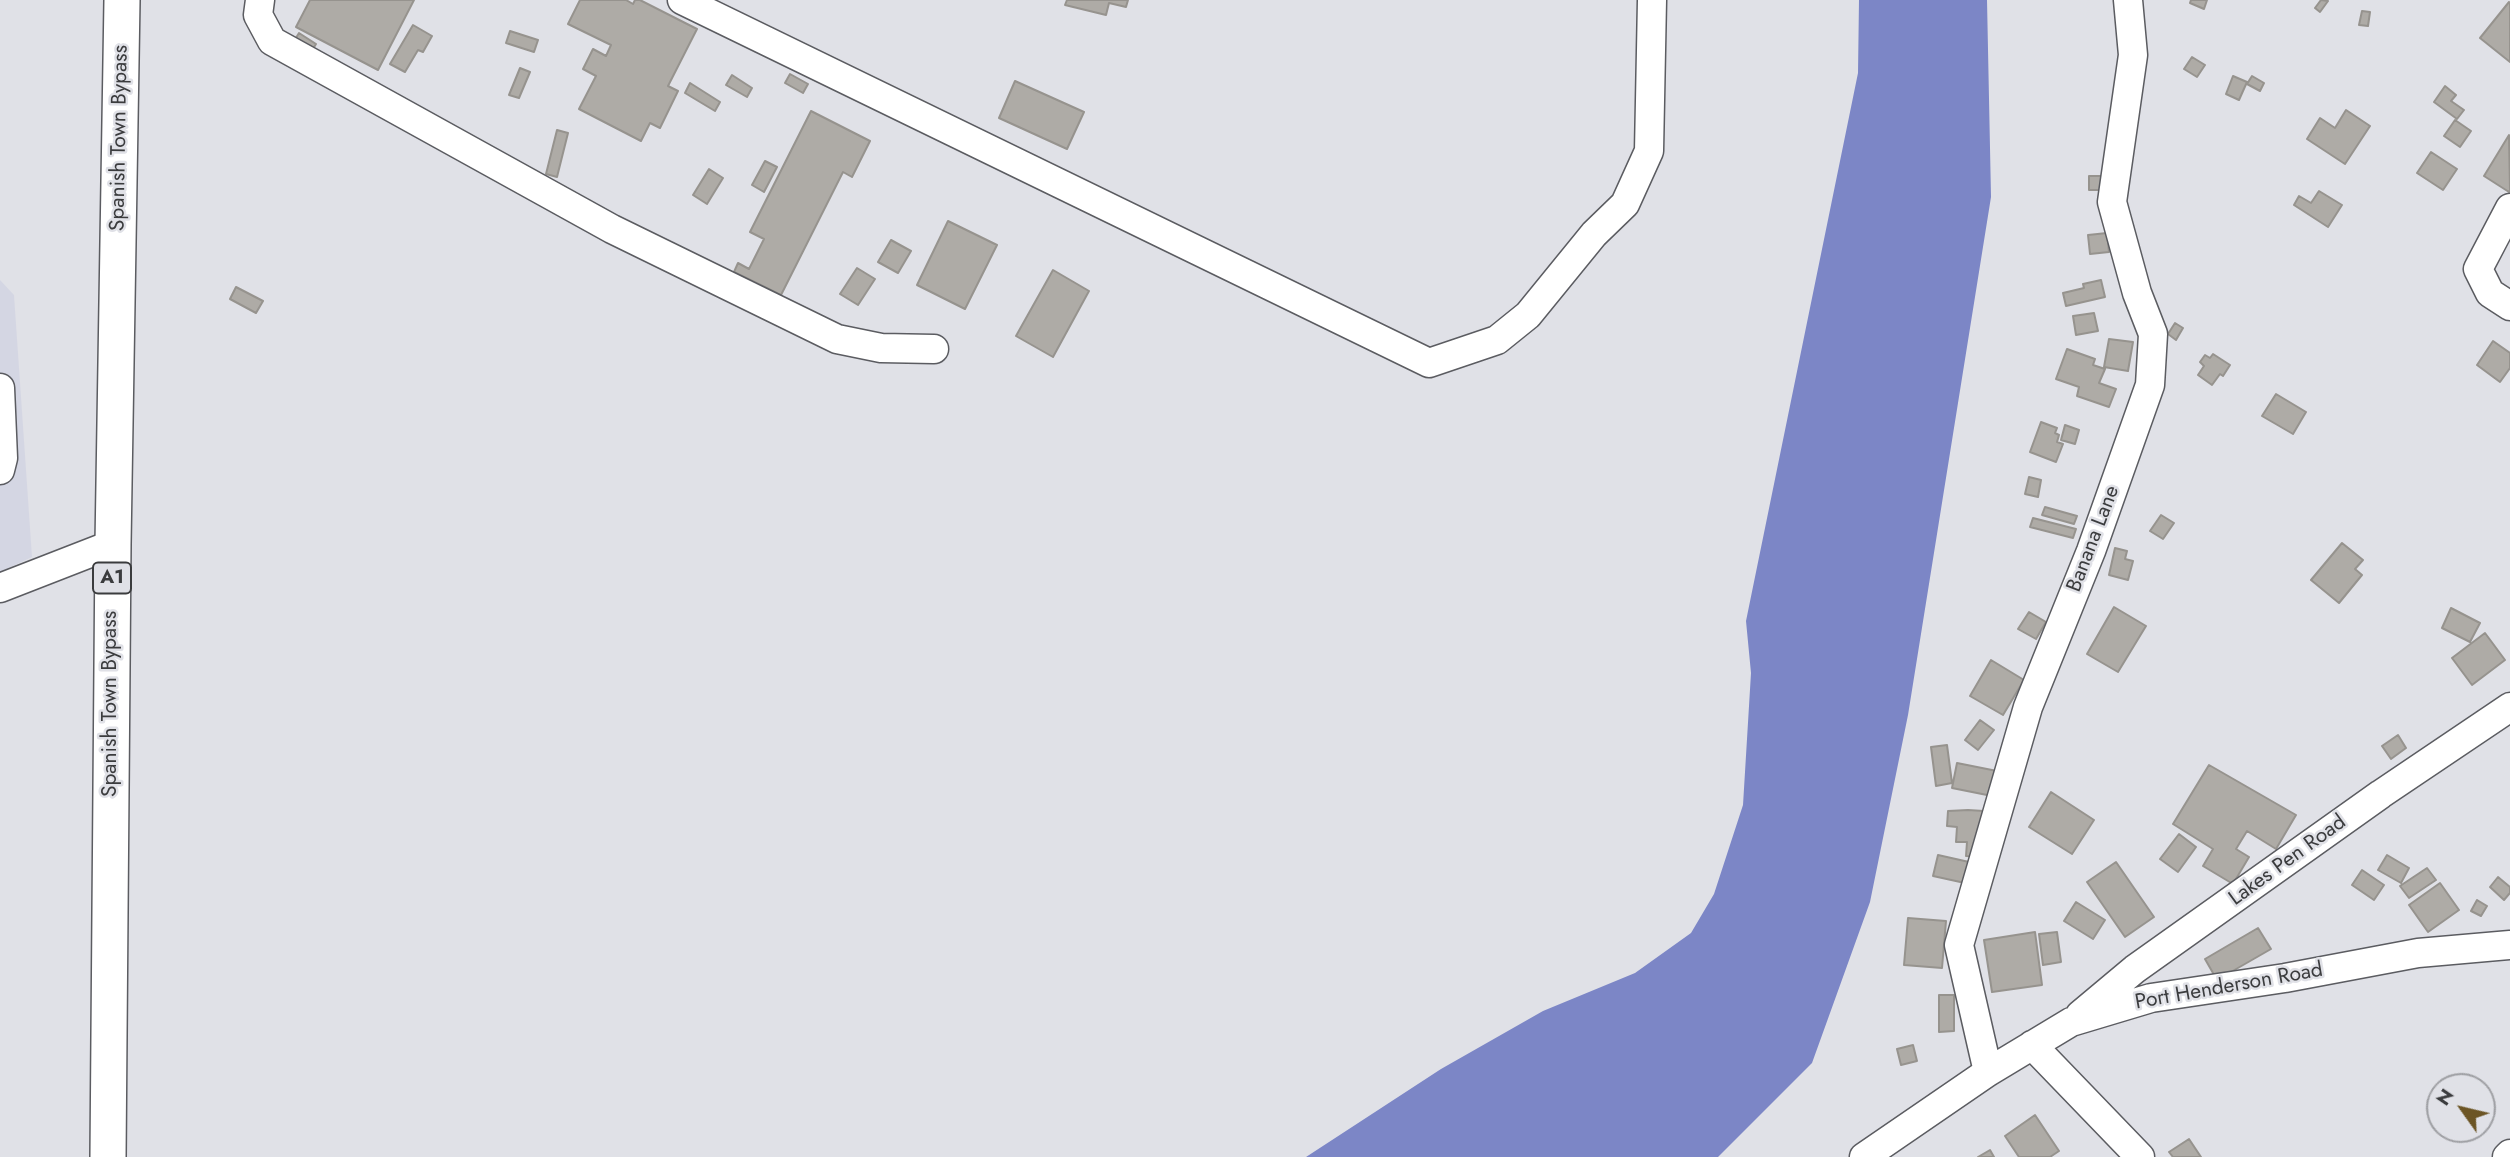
<!DOCTYPE html>
<html>
<head>
<meta charset="utf-8">
<style>
  body { margin:0 }
  #map { position:relative; width:2510px; height:1157px; overflow:hidden; background:#e0e1e7; font-family:Jost,sans-serif }
  canvas { display:block }
  .north { position:absolute; left:2426px; top:1073px; width:70px; height:70px; box-sizing:border-box; background:#e0e1e7; border:2px solid #9e9fa3; border-radius:50%; rotate:304deg; font-size:19px; font-weight:700; line-height:28px; text-align:center; color:#3b3c3e }
  .north::after { content:''; display:block; margin:auto; width:24px; height:32px; background:#6c5525; clip-path:polygon(50% 0,100% 100%,50% 72%,0 100%) }
</style>
</head>
<body>
<div id="map">
<canvas width="2510" height="1157"></canvas>
<div class="north">N</div>
</div>
<script>
const ctx = document.querySelector('canvas').getContext('2d');
ctx.lineJoin = 'round';
function fillPath(path, color) {
  ctx.fillStyle = color;
  ctx.fill(path, 'evenodd');
}
function trace(path, color, width, dash) {
  ctx.strokeStyle = color;
  ctx.lineWidth = width;
  ctx.lineCap = dash ? 'butt' : 'round';
  ctx.setLineDash(dash || []);
  ctx.stroke(path);
}
function drawText(font, color, halo, rows, align = 'center') {
  ctx.font = font + ' Jost,sans-serif';
  ctx.lineWidth = 5;
  ctx.setLineDash([]);
  ctx.textBaseline = 'middle';
  ctx.strokeStyle = halo;
  ctx.fillStyle = color;
  for (const [text, x, y, turn = 0] of rows) {
    ctx.save();
    ctx.translate(x, y);
    ctx.rotate((+turn || 0) * Math.PI / 180);
    ctx.textAlign = isNaN(turn) ? turn : align;
    if (halo) ctx.strokeText(text, 0, 0);
    ctx.fillText(text, 0, 0);
    ctx.restore();
  }
}
fillPath(new Path2D(`
  M 0,280 L 14,295 L 32,557 L 0,572 Z`), '#d4d6e3');
fillPath(new Path2D(`
  M 1859,0 L 1987,0 L 1991,197 L 1908,715 L 1870,902 L 1812,1063 L 1718,1157 L 1306,1157 L 1441,1069 L 1543,1011 L 1635,973 L 1691,933 L 1714,894 L 1743,805 L 1751,673 L 1746,621 L 1858,73 Z`), '#7c86c6');
const building = new Path2D(`
  M 310,0 L 414,0 L 378,70 L 296,27 Z
  M 580,0 L 626,0 L 633,4 L 635,0 L 640,0 L 697,29 L 668,86 L 678,91 L 660,128 L 650,123 L 641,141 L 579,109 L 596,76 L 583,69 L 593,49 L 606,56 L 611,45 L 568,24 Z
  M 1067,0 L 1128,0 L 1126,7 L 1109,3 L 1106,15 L 1065,5 Z
  M 2191,0 L 2207,0 L 2204,9 L 2190,3 Z
  M 2321,0 L 2328,1 L 2320,12 L 2315,8 Z
  M 2509,2 L 2510,3 L 2510,62 L 2480,38 Z
  M 2362,11 L 2370,12 L 2368,26 L 2359,25 Z
  M 413,25 L 432,36 L 423,52 L 418,50 L 405,72 L 390,64 Z
  M 510,31 L 538,40 L 534,52 L 506,43 Z
  M 299,33 L 316,44 L 308,57 L 291,46 Z
  M 2192,57 L 2205,65 L 2197,77 L 2184,69 Z
  M 520,68 L 530,72 L 519,98 L 509,95 Z
  M 790,74 L 808,84 L 803,93 L 785,83 Z
  M 732,75 L 752,88 L 747,97 L 726,85 Z
  M 2233,76 L 2247,82 L 2239,100 L 2226,94 Z
  M 2252,76 L 2264,83 L 2260,91 L 2247,84 Z
  M 1015,81 L 1084,112 L 1067,149 L 999,118 Z
  M 690,83 L 720,102 L 715,111 L 685,93 Z
  M 2445,86 L 2456,95 L 2451,101 L 2464,110 L 2457,119 L 2434,102 Z
  M 2346,110 L 2370,126 L 2345,164 L 2307,139 L 2320,118 L 2335,128 Z
  M 811,111 L 870,141 L 852,177 L 843,172 L 781,295 L 734,272 L 738,263 L 749,269 L 764,239 L 750,232 Z
  M 2455,120 L 2471,131 L 2460,147 L 2444,136 Z
  M 557,130 L 568,133 L 557,177 L 546,174 Z
  M 2509,135 L 2510,190 L 2509,192 L 2484,176 Z
  M 2431,152 L 2457,169 L 2443,190 L 2417,173 Z
  M 765,161 L 777,167 L 764,192 L 752,185 Z
  M 709,169 L 723,178 L 707,204 L 693,195 Z
  M 2089,176 L 2104,176 L 2104,190 L 2089,190 Z
  M 2319,191 L 2342,205 L 2328,227 L 2294,205 L 2299,196 L 2311,203 Z
  M 948,221 L 997,245 L 965,309 L 917,285 Z
  M 2107,233 L 2109,252 L 2090,254 L 2088,235 Z
  M 891,240 L 911,251 L 898,273 L 878,262 Z
  M 857,268 L 875,279 L 858,305 L 840,294 Z
  M 1053,270 L 1089,291 L 1053,357 L 1016,336 Z
  M 2101,280 L 2105,297 L 2066,306 L 2063,293 L 2084,288 L 2083,284 Z
  M 236,287 L 263,301 L 256,313 L 230,299 Z
  M 2094,313 L 2098,331 L 2076,335 L 2073,316 Z
  M 2175,323 L 2183,328 L 2176,340 L 2168,334 Z
  M 2109,339 L 2133,342 L 2128,371 L 2104,367 Z
  M 2493,341 L 2510,353 L 2510,368 L 2500,382 L 2477,365 Z
  M 2067,349 L 2095,359 L 2093,365 L 2105,369 L 2099,383 L 2116,389 L 2109,407 L 2077,396 L 2079,387 L 2056,379 Z
  M 2213,354 L 2230,365 L 2223,376 L 2220,374 L 2212,385 L 2198,375 L 2204,366 L 2200,362 L 2205,355 L 2210,358 Z
  M 2276,394 L 2306,412 L 2293,434 L 2262,416 Z
  M 2041,422 L 2057,428 L 2055,433 L 2059,435 L 2057,442 L 2063,444 L 2056,462 L 2030,452 Z
  M 2065,425 L 2079,430 L 2075,444 L 2061,440 Z
  M 2029,477 L 2041,480 L 2038,497 L 2025,494 Z
  M 2045,507 L 2077,516 L 2074,524 L 2042,515 Z
  M 2161,515 L 2174,523 L 2163,539 L 2150,531 Z
  M 2033,518 L 2076,529 L 2073,538 L 2030,527 Z
  M 2342,543 L 2363,560 L 2355,569 L 2362,575 L 2339,603 L 2311,580 Z
  M 2115,548 L 2127,551 L 2125,559 L 2133,561 L 2128,580 L 2109,575 Z
  M 2114,607 L 2146,626 L 2118,672 L 2087,654 Z
  M 2451,608 L 2480,623 L 2470,642 L 2442,628 Z
  M 2029,612 L 2046,622 L 2036,639 L 2018,629 Z
  M 2485,633 L 2505,660 L 2472,685 L 2452,658 Z
  M 1991,660 L 2024,680 L 2003,715 L 1970,696 Z
  M 1980,720 L 1994,730 L 1978,750 L 1965,740 Z
  M 2398,735 L 2406,748 L 2391,759 L 2382,746 Z
  M 1947,745 L 1952,783 L 1936,786 L 1931,747 Z
  M 1957,763 L 1997,771 L 1992,796 L 1952,788 Z
  M 2209,765 L 2296,815 L 2276,849 L 2247,831 L 2236,849 L 2249,857 L 2233,884 L 2203,866 L 2213,849 L 2173,824 Z
  M 2051,792 L 2094,820 L 2072,854 L 2029,827 Z
  M 1968,810 L 1984,811 L 1981,857 L 1966,856 L 1967,842 L 1956,842 L 1957,827 L 1947,826 L 1948,811 Z
  M 2179,834 L 2196,847 L 2178,872 L 2160,859 Z
  M 1938,855 L 1978,864 L 1974,885 L 1933,876 Z
  M 2387,855 L 2409,868 L 2401,883 L 2378,870 Z
  M 2116,862 L 2154,917 L 2125,937 L 2087,882 Z
  M 2427,868 L 2436,880 L 2409,898 L 2400,886 Z
  M 2362,870 L 2384,885 L 2374,900 L 2352,885 Z
  M 2498,877 L 2510,887 L 2510,893 L 2504,900 L 2490,887 Z
  M 2440,883 L 2459,910 L 2428,932 L 2409,905 Z
  M 2477,900 L 2487,906 L 2481,916 L 2471,911 Z
  M 2076,902 L 2105,920 L 2093,939 L 2064,921 Z
  M 1908,918 L 1946,921 L 1942,968 L 1904,965 Z
  M 2258,928 L 2271,949 L 2217,980 L 2205,959 Z
  M 2035,932 L 2042,985 L 1992,992 L 1984,940 Z
  M 2057,932 L 2061,962 L 2043,965 L 2039,934 Z
  M 1939,995 L 1954,995 L 1954,1031 L 1939,1032 Z
  M 1913,1045 L 1917,1061 L 1901,1065 L 1897,1049 Z
  M 2035,1115 L 2059,1151 L 2050,1157 L 2019,1157 L 2005,1136 Z
  M 2189,1139 L 2201,1157 L 2173,1157 L 2169,1152 Z
  M 1990,1150 L 1994,1157 L 1978,1157 Z`);
fillPath(building, '#aeaba6');
trace(building, '#96938e', 2);
const minor = new Path2D(`
  M 260,0 L 258,15 L 272,41 L 612,229 L 837,339 L 881,348 L 934,349
  M 682,0 L 1429,363 L 1497,340 L 1528,315 L 1594,234 L 1625,204 L 1649,151 L 1652,0
  M 2510,208 L 2478,269 L 2490,293 L 2510,306
  M 0,388 L 3,458 L 0,470
  M 0,588 L 113,544
  M 2080,1015 L 2135,969 L 2381,794 L 2510,707
  M 2032,1045 L 2140,1157
  M 1988,1072 L 1959,945 L 2028,707 L 2091,551 L 2150,385 L 2153,334 L 2137,293 L 2112,202 L 2133,55 L 2128,0
  M 1864,1157 L 1988,1072 L 2071,1022 L 2151,998 L 2285,978 L 2418,953 L 2510,945
  M 2507,1157 L 2510,1154`);
const major = new Path2D(`
  M 108,1157 L 113,544 L 122,0`);
trace(minor, '#5b5c61', 31);
trace(major, '#5b5c61', 38);
trace(minor, '#fff', 28);
trace(major, '#fff', 35);
for (const [x, y, w] of [
  [112,578,38]
]) {
  const box = new Path2D();
  box.roundRect(x - w / 2, y - 15.5, w, 31, 5);
  ctx.fillStyle = '#e0e1e7';
  ctx.fill(box);
  trace(box, '#3b3c3e', 2);
}
drawText('bold 19px', '#3b3c3e', null, [
  ["A1",112,578]
]);
drawText('21px', '#3b3c3e', '#e0e1e7', [
  ["Spanish Town Bypass",120,138,-89],
  ["Banana Lane",2094,539,-69],
  ["Spanish Town Bypass",111,704,-90],
  ["Lakes Pen Road",2288,861,-36],
  ["Port Henderson Road",2229,987,-10]
]);
</script>
</body>
</html>
